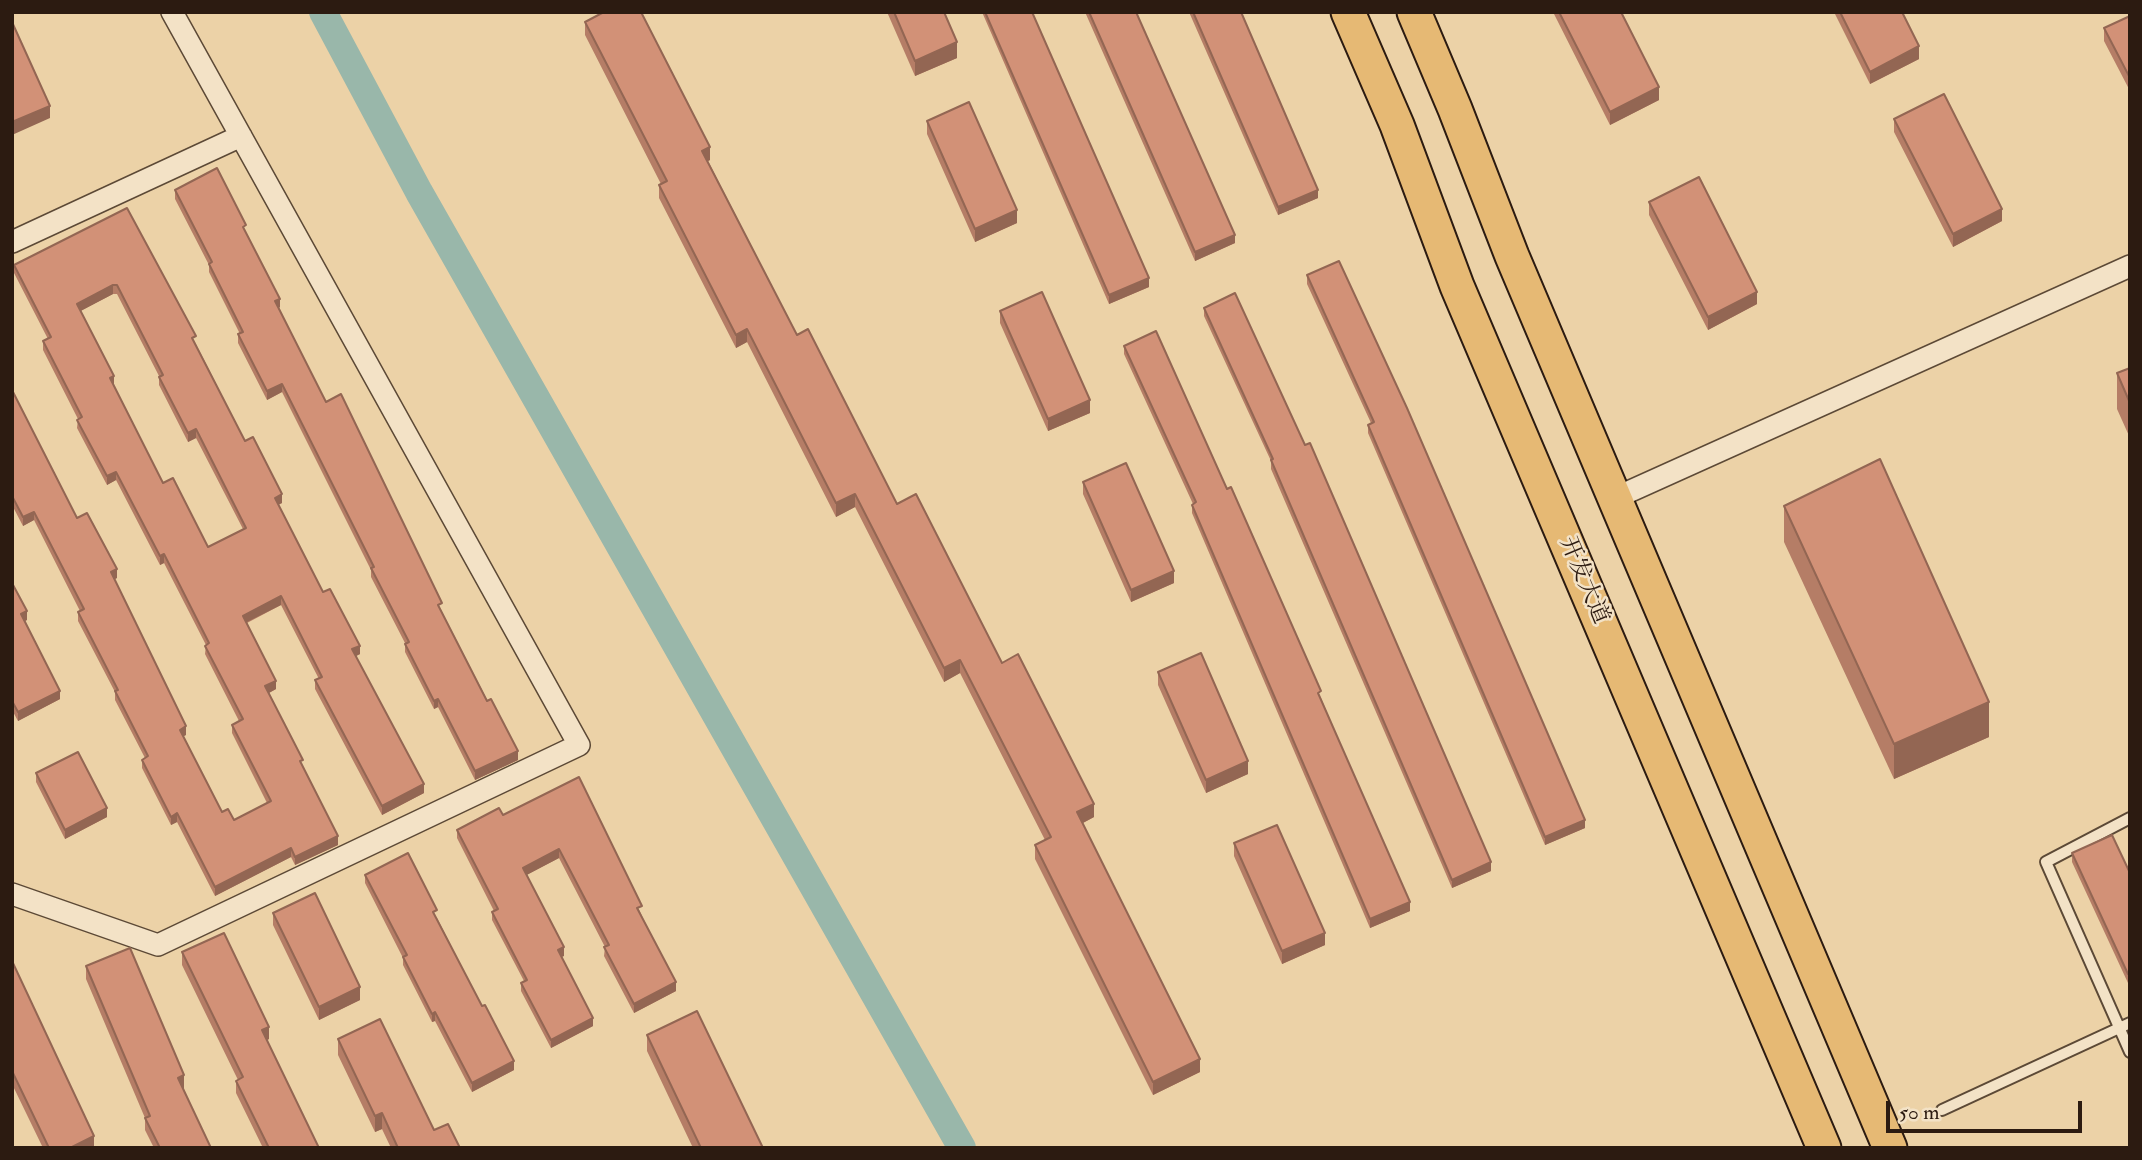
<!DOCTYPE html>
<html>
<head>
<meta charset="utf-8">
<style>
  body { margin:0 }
  #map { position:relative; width:2142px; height:1160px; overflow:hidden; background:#ecd2a7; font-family:"IM FELL Double Pica",serif }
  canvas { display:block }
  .frame { position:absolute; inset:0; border:14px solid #2c1b11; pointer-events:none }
  .scale { position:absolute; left:1886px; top:1101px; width:196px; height:32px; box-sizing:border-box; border:4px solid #2c1b11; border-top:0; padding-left:9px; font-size:21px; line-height:24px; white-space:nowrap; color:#2c1b11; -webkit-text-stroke:5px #f3e2c6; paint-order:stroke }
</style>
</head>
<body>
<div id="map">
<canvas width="2142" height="1160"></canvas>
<div class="frame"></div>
<div class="scale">50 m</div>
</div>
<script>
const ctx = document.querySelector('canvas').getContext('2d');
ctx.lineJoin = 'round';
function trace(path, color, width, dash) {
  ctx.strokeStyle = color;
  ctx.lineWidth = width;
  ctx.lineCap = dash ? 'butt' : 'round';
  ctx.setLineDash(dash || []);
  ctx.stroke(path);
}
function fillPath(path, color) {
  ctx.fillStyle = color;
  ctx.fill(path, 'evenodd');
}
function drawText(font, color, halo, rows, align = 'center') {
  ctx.font = font + ' "IM FELL Double Pica","Noto Serif SC",serif';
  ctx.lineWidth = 5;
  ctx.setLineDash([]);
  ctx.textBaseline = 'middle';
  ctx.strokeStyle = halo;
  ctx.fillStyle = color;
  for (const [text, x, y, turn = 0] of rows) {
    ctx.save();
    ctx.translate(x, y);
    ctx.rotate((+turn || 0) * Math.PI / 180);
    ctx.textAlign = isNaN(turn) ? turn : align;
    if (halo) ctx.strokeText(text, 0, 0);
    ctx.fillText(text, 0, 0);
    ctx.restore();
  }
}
trace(new Path2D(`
  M 323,12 L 419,192 L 962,1148`), '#99b7aa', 28);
const service = new Path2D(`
  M 2130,818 L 2046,862 L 2130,1052
  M 1942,1110 L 2130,1023`);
const minor = new Path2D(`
  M 12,242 L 241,136
  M 1615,498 L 2130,266
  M 12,894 L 158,945 L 579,745 L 172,12`);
const primary = new Path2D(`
  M 1348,12 L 1397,125 L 1457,286 L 1824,1148
  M 1414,12 L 1455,109 L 1512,256 L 1890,1148`);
trace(service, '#5c4936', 14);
trace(minor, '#5c4936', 24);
trace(primary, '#2c1b11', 37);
trace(service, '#f3e2c6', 10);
trace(minor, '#f3e2c6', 21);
trace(primary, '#e6b974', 33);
fillPath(new Path2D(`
  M 887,12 L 944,12 L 957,58 L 915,76 Z
  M 982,12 L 1032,12 L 1149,287 L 1109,304 Z
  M 1085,12 L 1136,12 L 1235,243 L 1195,261 Z
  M 1189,12 L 1241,12 L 1318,198 L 1278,215 Z
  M 1553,12 L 1621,12 L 1659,100 L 1610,125 Z
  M 1834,12 L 1902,12 L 1919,59 L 1870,84 Z
  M 2130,16 L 2130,91 L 2104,41 L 2104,28 Z
  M 585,22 L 710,160 L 708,161 L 797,335 L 897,504 L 1002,663 L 1094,817 L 1083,823 L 1200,1072 L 1153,1095 L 1035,859 L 1035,845 L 1045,840 L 960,673 L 944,682 L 855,507 L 836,517 L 747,342 L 736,348 L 659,198 L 659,185 L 661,184 L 585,35 Z
  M 1894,119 L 2002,221 L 1953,247 L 1894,132 Z
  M 927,121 L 1017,223 L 975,242 L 927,134 Z
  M 175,190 L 246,233 L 280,307 L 278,308 L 326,402 L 442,612 L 518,760 L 475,780 L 438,707 L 434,709 L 405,652 L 405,643 L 371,577 L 371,570 L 282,392 L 267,400 L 238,343 L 238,334 L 240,334 L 209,272 L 209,265 L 175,199 Z
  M 1649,202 L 1757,304 L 1708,330 L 1649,215 Z
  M 127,208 L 245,441 L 282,503 L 278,505 L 323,592 L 360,654 L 356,656 L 424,793 L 382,815 L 315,689 L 315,680 L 319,679 L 281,605 L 247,623 L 276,689 L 269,693 L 338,845 L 295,865 L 291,857 L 215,896 L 177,822 L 171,825 L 142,768 L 142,760 L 145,758 L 115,700 L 115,692 L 78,621 L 78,612 L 80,611 L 34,520 L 23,526 L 12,505 L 12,390 L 77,518 L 117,578 L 114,579 L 186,735 L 183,736 L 222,812 L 234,820 L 267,803 L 232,733 L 232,725 L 239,721 L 205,654 L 206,645 L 164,563 L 160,565 L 116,480 L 107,485 L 77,428 L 78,419 L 43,350 L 43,341 L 48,339 L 14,273 L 14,265 ZM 113,294 L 117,294 L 159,376 L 159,385 L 188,442 L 196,438 L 243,529 L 208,547 L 163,483 L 113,385 L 114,385 L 80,311 Z
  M 1307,275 L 1585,828 L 1545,845 L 1368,433 L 1368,425 L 1371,423 L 1307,284 Z
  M 1204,308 L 1491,871 L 1452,888 L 1271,469 L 1271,461 L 1204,316 Z
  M 1000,311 L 1090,413 L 1048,431 L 1000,323 Z
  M 1124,346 L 1321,698 L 1410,911 L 1370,928 L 1192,513 L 1192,505 L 1193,504 L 1124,354 Z
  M 2130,368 L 2130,438 L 2117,409 L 2117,373 Z
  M 1083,482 L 1174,583 L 1131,602 L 1083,494 Z
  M 1784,506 L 1989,737 L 1894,779 L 1784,542 Z
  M 12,583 L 27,620 L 24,621 L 60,699 L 18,721 L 12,710 Z
  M 1158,672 L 1248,774 L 1206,793 L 1158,685 Z
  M 36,773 L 107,817 L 65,839 L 36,782 Z
  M 579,777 L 676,991 L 634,1013 L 604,956 L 605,947 L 559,858 L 526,875 L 564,956 L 561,957 L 593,1026 L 551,1048 L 521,991 L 521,983 L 524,981 L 492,920 L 492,912 L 494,911 L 457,838 L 457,830 L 503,815 Z
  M 1234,843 L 1325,945 L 1282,964 L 1234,856 Z
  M 2072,853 L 2130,873 L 2130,982 L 2128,983 L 2072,862 Z
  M 365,875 L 437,918 L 514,1070 L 472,1092 L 435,1021 L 432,1022 L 403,965 L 403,958 L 365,883 Z
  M 273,913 L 360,1000 L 319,1020 L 273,925 Z
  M 182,952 L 269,1039 L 267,1040 L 319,1148 L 263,1148 L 236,1093 L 236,1081 L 238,1080 L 182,965 Z
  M 12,961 L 94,1148 L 43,1148 L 12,1084 Z
  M 86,966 L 184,1088 L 183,1089 L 211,1148 L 154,1148 L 145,1130 L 145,1118 L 86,979 Z
  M 647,1035 L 763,1148 L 693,1148 L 647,1051 Z
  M 338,1039 L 434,1130 L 460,1148 L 391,1148 L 382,1129 L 375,1132 L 338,1055 Z`), '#b57d66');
fillPath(new Path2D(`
  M 957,42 L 957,58 L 915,76 L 915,61 Z
  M 1919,46 L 1919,59 L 1870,84 L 1870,72 Z
  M 1659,87 L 1659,100 L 1610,125 L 1610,112 Z
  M 50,106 L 50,118 L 12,135 L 12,122 Z
  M 710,147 L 710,160 L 702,164 L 702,151 Z
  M 1318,190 L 1318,198 L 1278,215 L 1278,207 Z
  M 2002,209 L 2002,221 L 1953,247 L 1953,234 Z
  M 1017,210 L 1017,223 L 975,242 L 975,229 Z
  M 1235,235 L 1235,243 L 1195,261 L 1195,252 Z
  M 1149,278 L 1149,287 L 1109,304 L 1109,295 Z
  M 113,285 L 113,294 L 77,313 L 77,304 Z
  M 1757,292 L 1757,304 L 1708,330 L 1708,317 Z
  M 280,299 L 280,307 L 275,310 L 275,301 Z
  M 747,329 L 747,342 L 736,348 L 736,335 Z
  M 114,376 L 114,385 L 110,387 L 110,378 Z
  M 282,384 L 282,392 L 267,400 L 267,391 Z
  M 1090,400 L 1090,413 L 1048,431 L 1048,419 Z
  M 196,429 L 196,438 L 188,442 L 188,433 Z
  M 116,472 L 116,480 L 107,485 L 107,476 Z
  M 282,494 L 282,503 L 275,506 L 275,498 Z
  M 855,494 L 855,507 L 836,517 L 836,503 Z
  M 34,512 L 34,520 L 23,526 L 23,517 Z
  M 164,554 L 164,563 L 160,565 L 160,556 Z
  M 117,569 L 117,578 L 111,581 L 111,572 Z
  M 1174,571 L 1174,583 L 1131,602 L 1131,590 Z
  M 281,596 L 281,605 L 243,624 L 243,616 Z
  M 27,611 L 27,620 L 21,623 L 21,614 Z
  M 360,646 L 360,654 L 352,658 L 352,649 Z
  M 960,660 L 960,673 L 944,682 L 944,668 Z
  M 276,681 L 276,689 L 265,695 L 265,686 Z
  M 60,691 L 60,699 L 18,721 L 18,712 Z
  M 438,699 L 438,707 L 434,709 L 434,701 Z
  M 1989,702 L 1989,737 L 1894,779 L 1894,744 Z
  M 186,726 L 186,735 L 180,738 L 180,730 Z
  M 518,751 L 518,760 L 475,780 L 475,771 Z
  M 1248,761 L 1248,774 L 1206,793 L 1206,780 Z
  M 424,784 L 424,793 L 382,815 L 382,806 Z
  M 1094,804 L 1094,817 L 1077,826 L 1077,812 Z
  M 107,808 L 107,817 L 65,839 L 65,830 Z
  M 177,813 L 177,822 L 171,825 L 171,817 Z
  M 1585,820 L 1585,828 L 1545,845 L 1545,837 Z
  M 338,836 L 338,845 L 295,865 L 295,857 Z
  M 291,848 L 291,857 L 215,896 L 215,887 Z
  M 559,849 L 559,858 L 523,877 L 523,868 Z
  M 1491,862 L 1491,871 L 1452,888 L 1452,880 Z
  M 1410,902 L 1410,911 L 1370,928 L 1370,919 Z
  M 1325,933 L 1325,945 L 1282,964 L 1282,951 Z
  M 564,947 L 564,956 L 558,958 L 558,950 Z
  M 676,982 L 676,991 L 634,1013 L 634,1004 Z
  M 360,987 L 360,1000 L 319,1020 L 319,1007 Z
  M 435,1012 L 435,1021 L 432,1022 L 432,1014 Z
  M 593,1018 L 593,1026 L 551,1048 L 551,1040 Z
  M 269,1027 L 269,1039 L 262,1042 L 262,1030 Z
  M 1200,1059 L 1200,1072 L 1153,1095 L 1153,1082 Z
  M 514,1061 L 514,1070 L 472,1092 L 472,1083 Z
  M 184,1075 L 184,1088 L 178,1091 L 178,1078 Z
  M 382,1113 L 382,1129 L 375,1132 L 375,1116 Z
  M 94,1136 L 94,1148 L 70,1148 Z`), '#936653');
const building = new Path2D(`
  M 604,12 L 641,12 L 710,147 L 702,151 L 797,335 L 808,329 L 897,504 L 916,494 L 1002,663 L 1018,654 L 1094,804 L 1077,812 L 1200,1059 L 1153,1082 L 1035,845 L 1051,837 L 960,660 L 944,668 L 855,494 L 836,503 L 747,329 L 736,335 L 659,185 L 667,181 L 585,22 Z
  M 894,12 L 944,12 L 957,42 L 915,61 Z
  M 985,12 L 1032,12 L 1149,278 L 1109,295 Z
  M 1089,12 L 1136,12 L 1235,235 L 1195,252 Z
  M 1193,12 L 1241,12 L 1318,190 L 1278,207 Z
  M 1559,12 L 1621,12 L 1659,87 L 1610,112 Z
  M 1840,12 L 1902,12 L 1919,46 L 1870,72 Z
  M 2130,16 L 2130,78 L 2104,28 Z
  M 12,22 L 50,106 L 12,122 Z
  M 1944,94 L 2002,209 L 1953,234 L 1894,119 Z
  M 969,102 L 1017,210 L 975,229 L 927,121 Z
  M 217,168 L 246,225 L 243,227 L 280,299 L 275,301 L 326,402 L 341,394 L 442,603 L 438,605 L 487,701 L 491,699 L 518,751 L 475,771 L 438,699 L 434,701 L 405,644 L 409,642 L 371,568 L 374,567 L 282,384 L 267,391 L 238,334 L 243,332 L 209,264 L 212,262 L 175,190 Z
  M 1699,177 L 1757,292 L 1708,317 L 1649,202 Z
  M 127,208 L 196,336 L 192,338 L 245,441 L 253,437 L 282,494 L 275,498 L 323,592 L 330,589 L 360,646 L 352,649 L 424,784 L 382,806 L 315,680 L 322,677 L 281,596 L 243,616 L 276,681 L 265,686 L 303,760 L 300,761 L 338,836 L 295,857 L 291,848 L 215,887 L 177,813 L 171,817 L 142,760 L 148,756 L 115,691 L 118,690 L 78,612 L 84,609 L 34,512 L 23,517 L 12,496 L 12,390 L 77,518 L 87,513 L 117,569 L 111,572 L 186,726 L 180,730 L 222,812 L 228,809 L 234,820 L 271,801 L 232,725 L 243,719 L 205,646 L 209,643 L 164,554 L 160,556 L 116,472 L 107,476 L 77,420 L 82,417 L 43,341 L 51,337 L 14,265 ZM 113,285 L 117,285 L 163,375 L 159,377 L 188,433 L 196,429 L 246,528 L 208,547 L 173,478 L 163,483 L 110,378 L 114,376 L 77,304 Z
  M 1339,261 L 1407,408 L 1585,820 L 1545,837 L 1368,425 L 1374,422 L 1307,275 Z
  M 1042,292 L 1090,400 L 1048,419 L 1000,311 Z
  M 1235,293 L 1305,445 L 1310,443 L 1491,862 L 1452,880 L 1271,460 L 1273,459 L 1204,308 Z
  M 1156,331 L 1227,489 L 1231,487 L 1321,691 L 1318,693 L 1410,902 L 1370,919 L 1192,505 L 1196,502 L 1124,346 Z
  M 2130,368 L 2130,403 L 2117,373 Z
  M 1880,459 L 1989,702 L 1894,744 L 1784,506 Z
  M 1126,463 L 1174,571 L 1131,590 L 1083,482 Z
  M 12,583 L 27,611 L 21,614 L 60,691 L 18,712 L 12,701 Z
  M 1201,653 L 1248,761 L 1206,780 L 1158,672 Z
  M 78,752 L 107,808 L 65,830 L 36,773 Z
  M 579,777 L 642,906 L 637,908 L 676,982 L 634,1004 L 604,947 L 609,945 L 559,849 L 523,868 L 564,947 L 558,950 L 593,1018 L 551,1040 L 521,983 L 527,980 L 492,912 L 498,909 L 457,830 L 499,808 L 503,815 Z
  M 1277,825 L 1325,933 L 1282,951 L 1234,843 Z
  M 2112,835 L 2130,873 L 2130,973 L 2128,974 L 2072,853 Z
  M 408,853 L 437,910 L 433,912 L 482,1006 L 485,1005 L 514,1061 L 472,1083 L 435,1012 L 432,1014 L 403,957 L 407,955 L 365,875 Z
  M 315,893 L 360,987 L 319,1007 L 273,913 Z
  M 224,933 L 269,1027 L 262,1030 L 319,1148 L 269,1148 L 236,1081 L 243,1077 L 182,952 Z
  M 130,948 L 184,1075 L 178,1078 L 211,1148 L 160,1148 L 145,1118 L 150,1116 L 86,966 Z
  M 12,961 L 94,1136 L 70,1148 L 49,1148 L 12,1071 Z
  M 697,1011 L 763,1148 L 701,1148 L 647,1035 Z
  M 380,1019 L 434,1130 L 448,1124 L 460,1148 L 398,1148 L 382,1113 L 375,1116 L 338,1039 Z`);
fillPath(building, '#d29177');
trace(building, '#936653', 2);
drawText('23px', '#2c1b11', '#f3e2c6', [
  ["开发大道",1583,581,67]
]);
</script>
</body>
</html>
